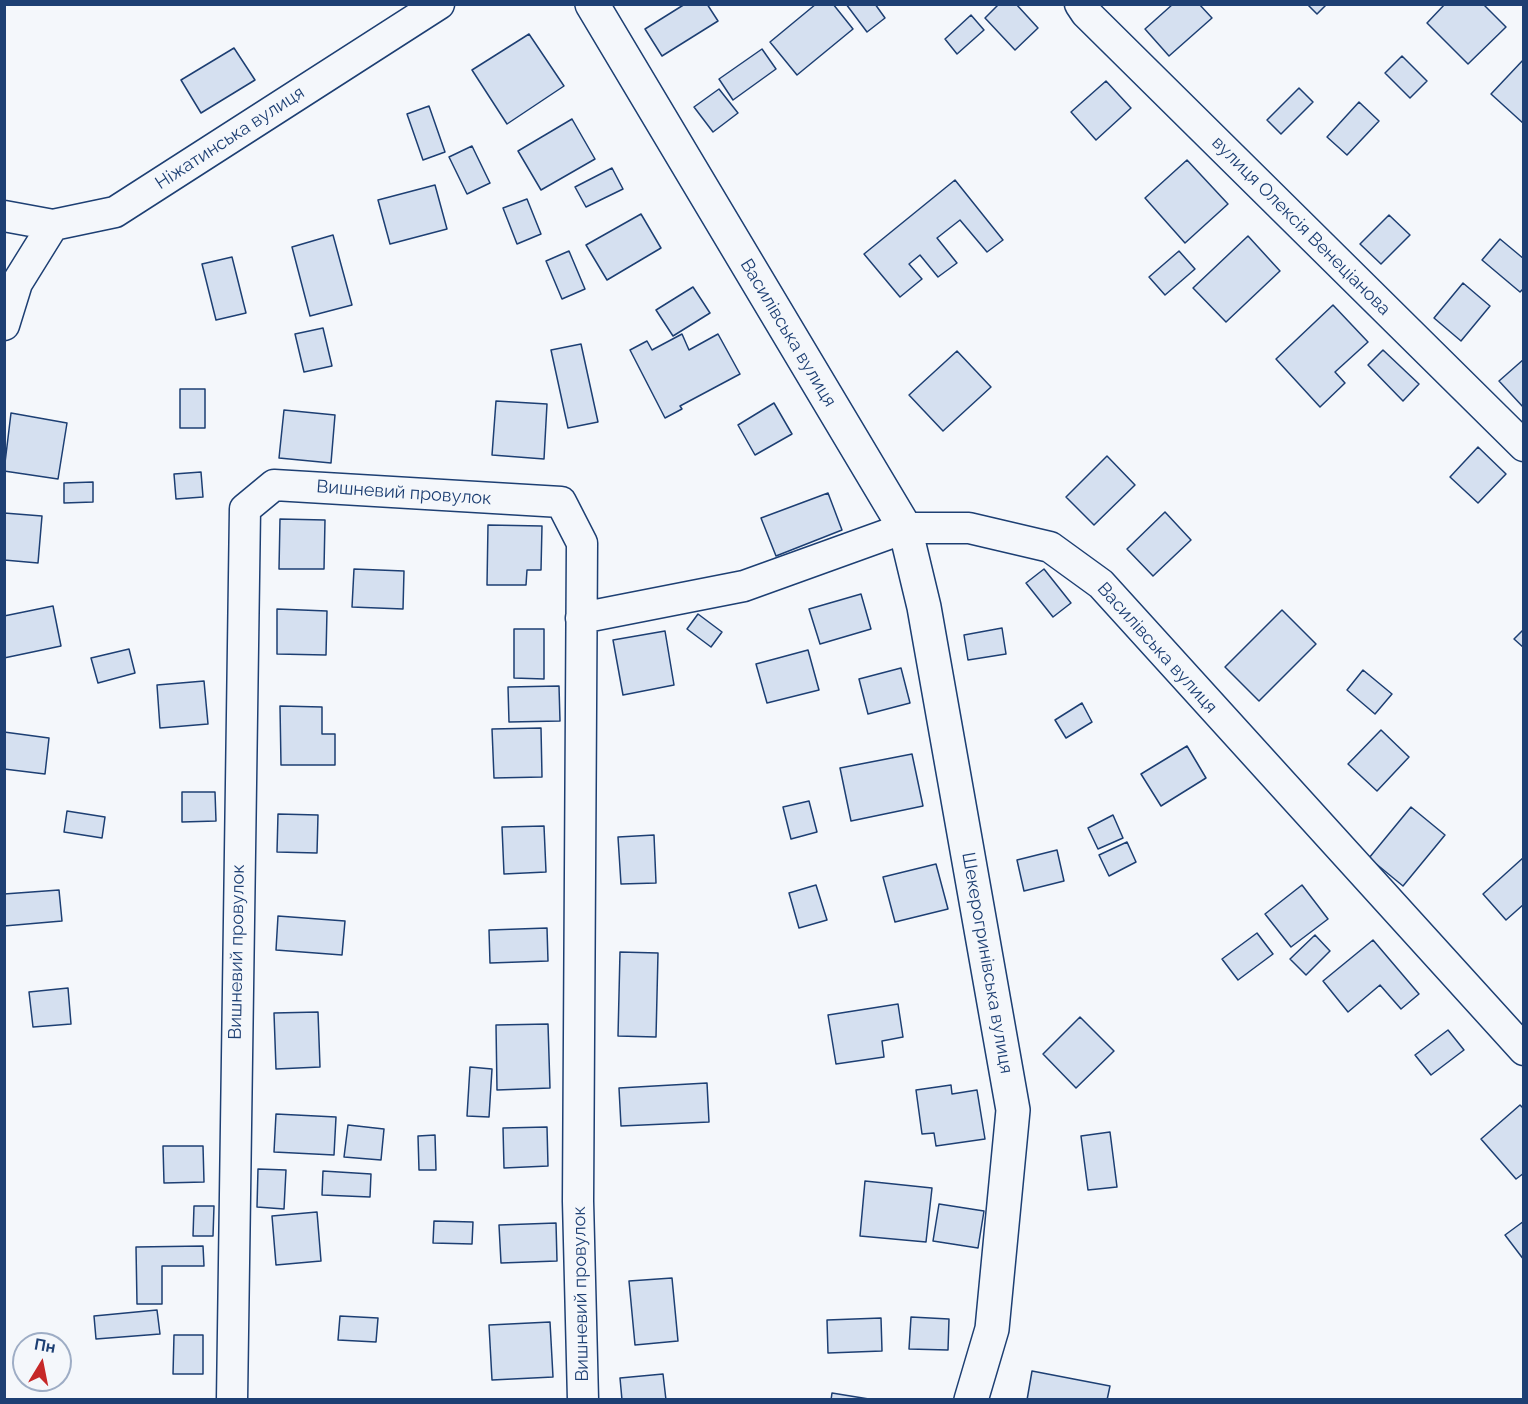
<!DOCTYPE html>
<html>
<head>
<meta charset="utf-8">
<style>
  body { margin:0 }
  #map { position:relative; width:1528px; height:1404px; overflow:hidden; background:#f4f7fb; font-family:Raleway,sans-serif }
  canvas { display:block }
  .frame { position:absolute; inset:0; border:6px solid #1d3f73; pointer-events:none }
  .north { position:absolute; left:12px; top:1332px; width:60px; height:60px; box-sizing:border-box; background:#f4f7fb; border:2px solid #9eadc5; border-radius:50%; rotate:10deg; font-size:16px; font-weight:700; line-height:24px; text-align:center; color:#1d3f73 }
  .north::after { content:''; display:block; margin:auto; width:21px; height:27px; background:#c62828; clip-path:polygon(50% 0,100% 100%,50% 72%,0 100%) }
</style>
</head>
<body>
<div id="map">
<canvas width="1528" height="1404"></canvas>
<div class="frame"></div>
<div class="north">Пн</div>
</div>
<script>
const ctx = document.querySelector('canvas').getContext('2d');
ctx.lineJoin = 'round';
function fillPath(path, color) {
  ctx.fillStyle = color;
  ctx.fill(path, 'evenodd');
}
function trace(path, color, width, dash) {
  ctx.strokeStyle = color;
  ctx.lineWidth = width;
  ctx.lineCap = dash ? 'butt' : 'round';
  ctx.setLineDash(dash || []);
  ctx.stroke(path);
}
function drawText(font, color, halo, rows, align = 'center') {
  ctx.font = font + ' Raleway,sans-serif';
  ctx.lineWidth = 4.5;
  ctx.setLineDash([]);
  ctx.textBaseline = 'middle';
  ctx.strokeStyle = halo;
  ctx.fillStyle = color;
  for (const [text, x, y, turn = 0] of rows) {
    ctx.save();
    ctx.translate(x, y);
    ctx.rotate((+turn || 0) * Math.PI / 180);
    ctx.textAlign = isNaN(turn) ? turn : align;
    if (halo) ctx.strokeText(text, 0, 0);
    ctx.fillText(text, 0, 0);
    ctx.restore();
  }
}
const building = new Path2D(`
  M 685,4 L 707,4 L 718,21 L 662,56 L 645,29 Z
  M 816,4 L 833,4 L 853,29 L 797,75 L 770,42 Z
  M 846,4 L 875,4 L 885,18 L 867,32 Z
  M 999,4 L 1016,4 L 1038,28 L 1015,50 L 985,18 Z
  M 1173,4 L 1199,4 L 1212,18 L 1169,56 L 1145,29 Z
  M 1307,4 L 1327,4 L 1317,14 Z
  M 1445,4 L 1483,4 L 1506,27 L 1468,64 L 1427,23 Z
  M 971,15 L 984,30 L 957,54 L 945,39 Z
  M 529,34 L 564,86 L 507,124 L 472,70 Z
  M 234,48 L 255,80 L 201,113 L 181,80 Z
  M 762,49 L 776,69 L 733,100 L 719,79 Z
  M 1402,56 L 1427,81 L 1410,98 L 1385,73 Z
  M 1524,59 L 1524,124 L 1491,94 Z
  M 1106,81 L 1131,108 L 1096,140 L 1071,112 Z
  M 1299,88 L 1313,102 L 1281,134 L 1267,120 Z
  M 719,89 L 738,113 L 713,132 L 694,107 Z
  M 1359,102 L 1379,121 L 1347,155 L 1327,137 Z
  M 429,106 L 445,152 L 423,160 L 407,114 Z
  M 572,119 L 595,159 L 541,190 L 518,151 Z
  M 472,146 L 490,183 L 467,194 L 449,157 Z
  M 1187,160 L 1228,204 L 1185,243 L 1145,198 Z
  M 612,168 L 623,189 L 586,207 L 575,187 Z
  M 955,180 L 1003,240 L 987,252 L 960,220 L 937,238 L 957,263 L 938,277 L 920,255 L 909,264 L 922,279 L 900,297 L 864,254 Z
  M 435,185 L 447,229 L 390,244 L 378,200 Z
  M 527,199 L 541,234 L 517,244 L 503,208 Z
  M 641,214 L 661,248 L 607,280 L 586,245 Z
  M 1389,215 L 1410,235 L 1381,264 L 1360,244 Z
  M 333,235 L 352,305 L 310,316 L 292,247 Z
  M 1248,236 L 1280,271 L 1226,322 L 1193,288 Z
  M 1500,239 L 1524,259 L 1524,288 L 1520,292 L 1482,260 Z
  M 569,251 L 585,289 L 562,299 L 546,261 Z
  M 1179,251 L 1195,269 L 1165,295 L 1149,277 Z
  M 232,257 L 246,313 L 216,320 L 202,264 Z
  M 1463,283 L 1490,306 L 1461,341 L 1434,318 Z
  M 693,287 L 710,313 L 673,336 L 656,310 Z
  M 1333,305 L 1368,342 L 1335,372 L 1345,383 L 1320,407 L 1276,359 Z
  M 323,328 L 332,366 L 304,372 L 295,334 Z
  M 682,334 L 689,350 L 718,334 L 740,374 L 680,406 L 682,409 L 665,418 L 630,350 L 647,341 L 652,350 Z
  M 581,344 L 598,422 L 568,428 L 551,350 Z
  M 1383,350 L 1419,384 L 1403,401 L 1368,365 Z
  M 957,351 L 991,387 L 943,431 L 909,395 Z
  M 1524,359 L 1524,408 L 1499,381 Z
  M 180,389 L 205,389 L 205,428 L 180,428 Z
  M 496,401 L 547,404 L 544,459 L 492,455 Z
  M 774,403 L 792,434 L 755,455 L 738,425 Z
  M 284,410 L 335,415 L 331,463 L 279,458 Z
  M 11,413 L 67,423 L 58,479 L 4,471 Z
  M 1478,447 L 1506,474 L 1478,503 L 1450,477 Z
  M 1107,456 L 1135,485 L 1094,525 L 1066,497 Z
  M 201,472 L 203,497 L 176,499 L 174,474 Z
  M 93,482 L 93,502 L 64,503 L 64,483 Z
  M 828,493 L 842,530 L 776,556 L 761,518 Z
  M 1165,512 L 1191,540 L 1153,576 L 1127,549 Z
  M 4,513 L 42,516 L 38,563 L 4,560 Z
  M 280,519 L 325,520 L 324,569 L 279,569 Z
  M 488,525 L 542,526 L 541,570 L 527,570 L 526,585 L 487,585 Z
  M 354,569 L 404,571 L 403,609 L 352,607 Z
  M 1044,569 L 1071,603 L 1053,617 L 1026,583 Z
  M 861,594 L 871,629 L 820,644 L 809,609 Z
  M 53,606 L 61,646 L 4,658 L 4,616 Z
  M 277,609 L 327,611 L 326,655 L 277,654 Z
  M 1282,610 L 1316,644 L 1259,701 L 1225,667 Z
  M 698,614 L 722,632 L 711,647 L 687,629 Z
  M 1002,628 L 1006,654 L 968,660 L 964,635 Z
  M 514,629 L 544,629 L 544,679 L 514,678 Z
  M 1524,629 L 1524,648 L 1514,639 Z
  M 665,631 L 674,685 L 623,695 L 613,640 Z
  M 129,649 L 135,673 L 98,683 L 91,658 Z
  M 808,650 L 819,690 L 767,703 L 756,664 Z
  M 901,668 L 910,703 L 868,714 L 859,679 Z
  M 1363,670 L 1392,694 L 1375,714 L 1347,690 Z
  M 204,681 L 208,724 L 160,728 L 157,685 Z
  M 559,686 L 560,721 L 509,722 L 508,687 Z
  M 1082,703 L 1092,722 L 1066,738 L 1055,720 Z
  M 280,706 L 322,707 L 322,734 L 335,734 L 335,765 L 281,765 Z
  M 541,728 L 542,777 L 494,778 L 492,729 Z
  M 1381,730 L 1409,757 L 1377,791 L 1348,764 Z
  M 4,732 L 49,738 L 45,774 L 4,769 Z
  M 1187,746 L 1206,778 L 1161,806 L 1141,774 Z
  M 912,754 L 923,806 L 851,821 L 840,768 Z
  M 182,792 L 215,792 L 216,821 L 182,822 Z
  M 809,801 L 817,832 L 791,839 L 783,807 Z
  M 1411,807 L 1445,835 L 1403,886 L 1369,858 Z
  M 67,811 L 105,817 L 102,838 L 64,832 Z
  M 278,814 L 318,815 L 317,853 L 277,852 Z
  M 1113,815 L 1123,838 L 1098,849 L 1088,828 Z
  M 544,826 L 546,872 L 504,874 L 502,827 Z
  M 654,835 L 656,883 L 621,884 L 618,837 Z
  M 1127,842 L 1136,862 L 1109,876 L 1099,855 Z
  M 1057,850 L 1064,881 L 1024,891 L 1017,860 Z
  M 1524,857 L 1524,904 L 1506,920 L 1483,894 Z
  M 936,864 L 948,909 L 895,922 L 883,877 Z
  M 816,885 L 827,920 L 799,928 L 789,893 Z
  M 1302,885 L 1328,919 L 1291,947 L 1265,914 Z
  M 59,890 L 62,921 L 4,926 L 4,894 Z
  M 278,916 L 345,921 L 342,955 L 276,950 Z
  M 547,928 L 548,961 L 490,963 L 489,930 Z
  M 1257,933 L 1273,954 L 1238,980 L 1222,959 Z
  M 1315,935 L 1330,951 L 1306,975 L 1290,959 Z
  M 1373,940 L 1419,994 L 1401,1009 L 1380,985 L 1348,1012 L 1323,981 Z
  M 620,952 L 658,953 L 656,1037 L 618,1036 Z
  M 68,988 L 71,1024 L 33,1027 L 29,992 Z
  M 898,1004 L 903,1037 L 882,1041 L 884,1057 L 836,1064 L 828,1015 Z
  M 318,1012 L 320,1067 L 276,1069 L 274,1013 Z
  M 1080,1017 L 1114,1051 L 1076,1088 L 1043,1054 Z
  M 548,1024 L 550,1088 L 497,1090 L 496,1025 Z
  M 1448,1030 L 1464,1050 L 1431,1075 L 1415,1055 Z
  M 470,1067 L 492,1069 L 489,1117 L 467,1116 Z
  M 707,1083 L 709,1122 L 621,1126 L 619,1088 Z
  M 951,1085 L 952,1094 L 977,1090 L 985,1139 L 936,1146 L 934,1133 L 922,1134 L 916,1090 Z
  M 1520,1105 L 1524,1109 L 1524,1173 L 1516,1179 L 1481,1139 Z
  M 276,1114 L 336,1117 L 334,1155 L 274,1152 Z
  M 348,1125 L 384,1129 L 381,1160 L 344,1157 Z
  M 547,1127 L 548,1166 L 504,1168 L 503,1128 Z
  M 1110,1132 L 1117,1187 L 1088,1190 L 1081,1136 Z
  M 435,1135 L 436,1170 L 419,1170 L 418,1136 Z
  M 163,1146 L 203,1146 L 204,1182 L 164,1183 Z
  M 258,1169 L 286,1170 L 284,1209 L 257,1207 Z
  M 323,1171 L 371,1174 L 370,1197 L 322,1195 Z
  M 865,1181 L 932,1188 L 926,1242 L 860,1236 Z
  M 939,1204 L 984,1211 L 978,1248 L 933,1241 Z
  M 194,1206 L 214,1206 L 213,1236 L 193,1236 Z
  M 317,1212 L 321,1261 L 276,1265 L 272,1216 Z
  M 434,1221 L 473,1222 L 472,1244 L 433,1243 Z
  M 1524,1221 L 1524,1260 L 1505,1235 Z
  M 556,1223 L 557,1261 L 501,1263 L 499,1225 Z
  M 203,1246 L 204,1266 L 162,1266 L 162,1304 L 137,1304 L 136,1247 Z
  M 672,1278 L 678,1341 L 635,1345 L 629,1281 Z
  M 157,1310 L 160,1334 L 96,1339 L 94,1316 Z
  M 340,1316 L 378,1318 L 376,1342 L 338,1340 Z
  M 911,1317 L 949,1319 L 948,1350 L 909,1349 Z
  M 881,1318 L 882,1351 L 828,1353 L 827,1320 Z
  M 550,1322 L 553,1377 L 492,1380 L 489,1325 Z
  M 174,1335 L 203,1335 L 203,1374 L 173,1374 Z
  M 1032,1371 L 1110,1386 L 1107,1400 L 1027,1400 Z
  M 663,1374 L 666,1400 L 622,1400 L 620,1378 Z
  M 832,1393 L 875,1400 L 831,1400 Z`);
fillPath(building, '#d5e0f0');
trace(building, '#1d3f73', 1.5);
const street = new Path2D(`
  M 1080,4 L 1086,13 L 1524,446
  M 4,216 L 53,225 L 115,212 L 439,4
  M 4,325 L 17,283 L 53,225
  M 581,618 L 744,586 L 905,528 L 969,528 L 1050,547 L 1101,584 L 1524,1050
  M 232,1400 L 245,509 L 274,485 L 561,502 L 582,543 L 578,1201 L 583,1400`);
const secondary = new Path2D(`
  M 592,4 L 905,528 L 924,607 L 1013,1110 L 992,1329 L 971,1400`);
trace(street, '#1d3f73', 33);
trace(secondary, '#1d3f73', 36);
trace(street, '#f4f7fb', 30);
trace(secondary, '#f4f7fb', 33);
drawText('18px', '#1d3f73', '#f4f7fb', [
  ["Ніжатинська вулиця",230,138,-33],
  ["вулиця Олексія Венеціанова",1301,226,45],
  ["Василівська вулиця",788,333,59],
  ["Вишневий провулок",404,493,4],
  ["Василівська вулиця",1157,648,48],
  ["Вишневий провулок",237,952,-89],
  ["Шекерогринівська вулиця",987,963,80],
  ["Вишневий провулок",581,1294,-91]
]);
</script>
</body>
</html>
